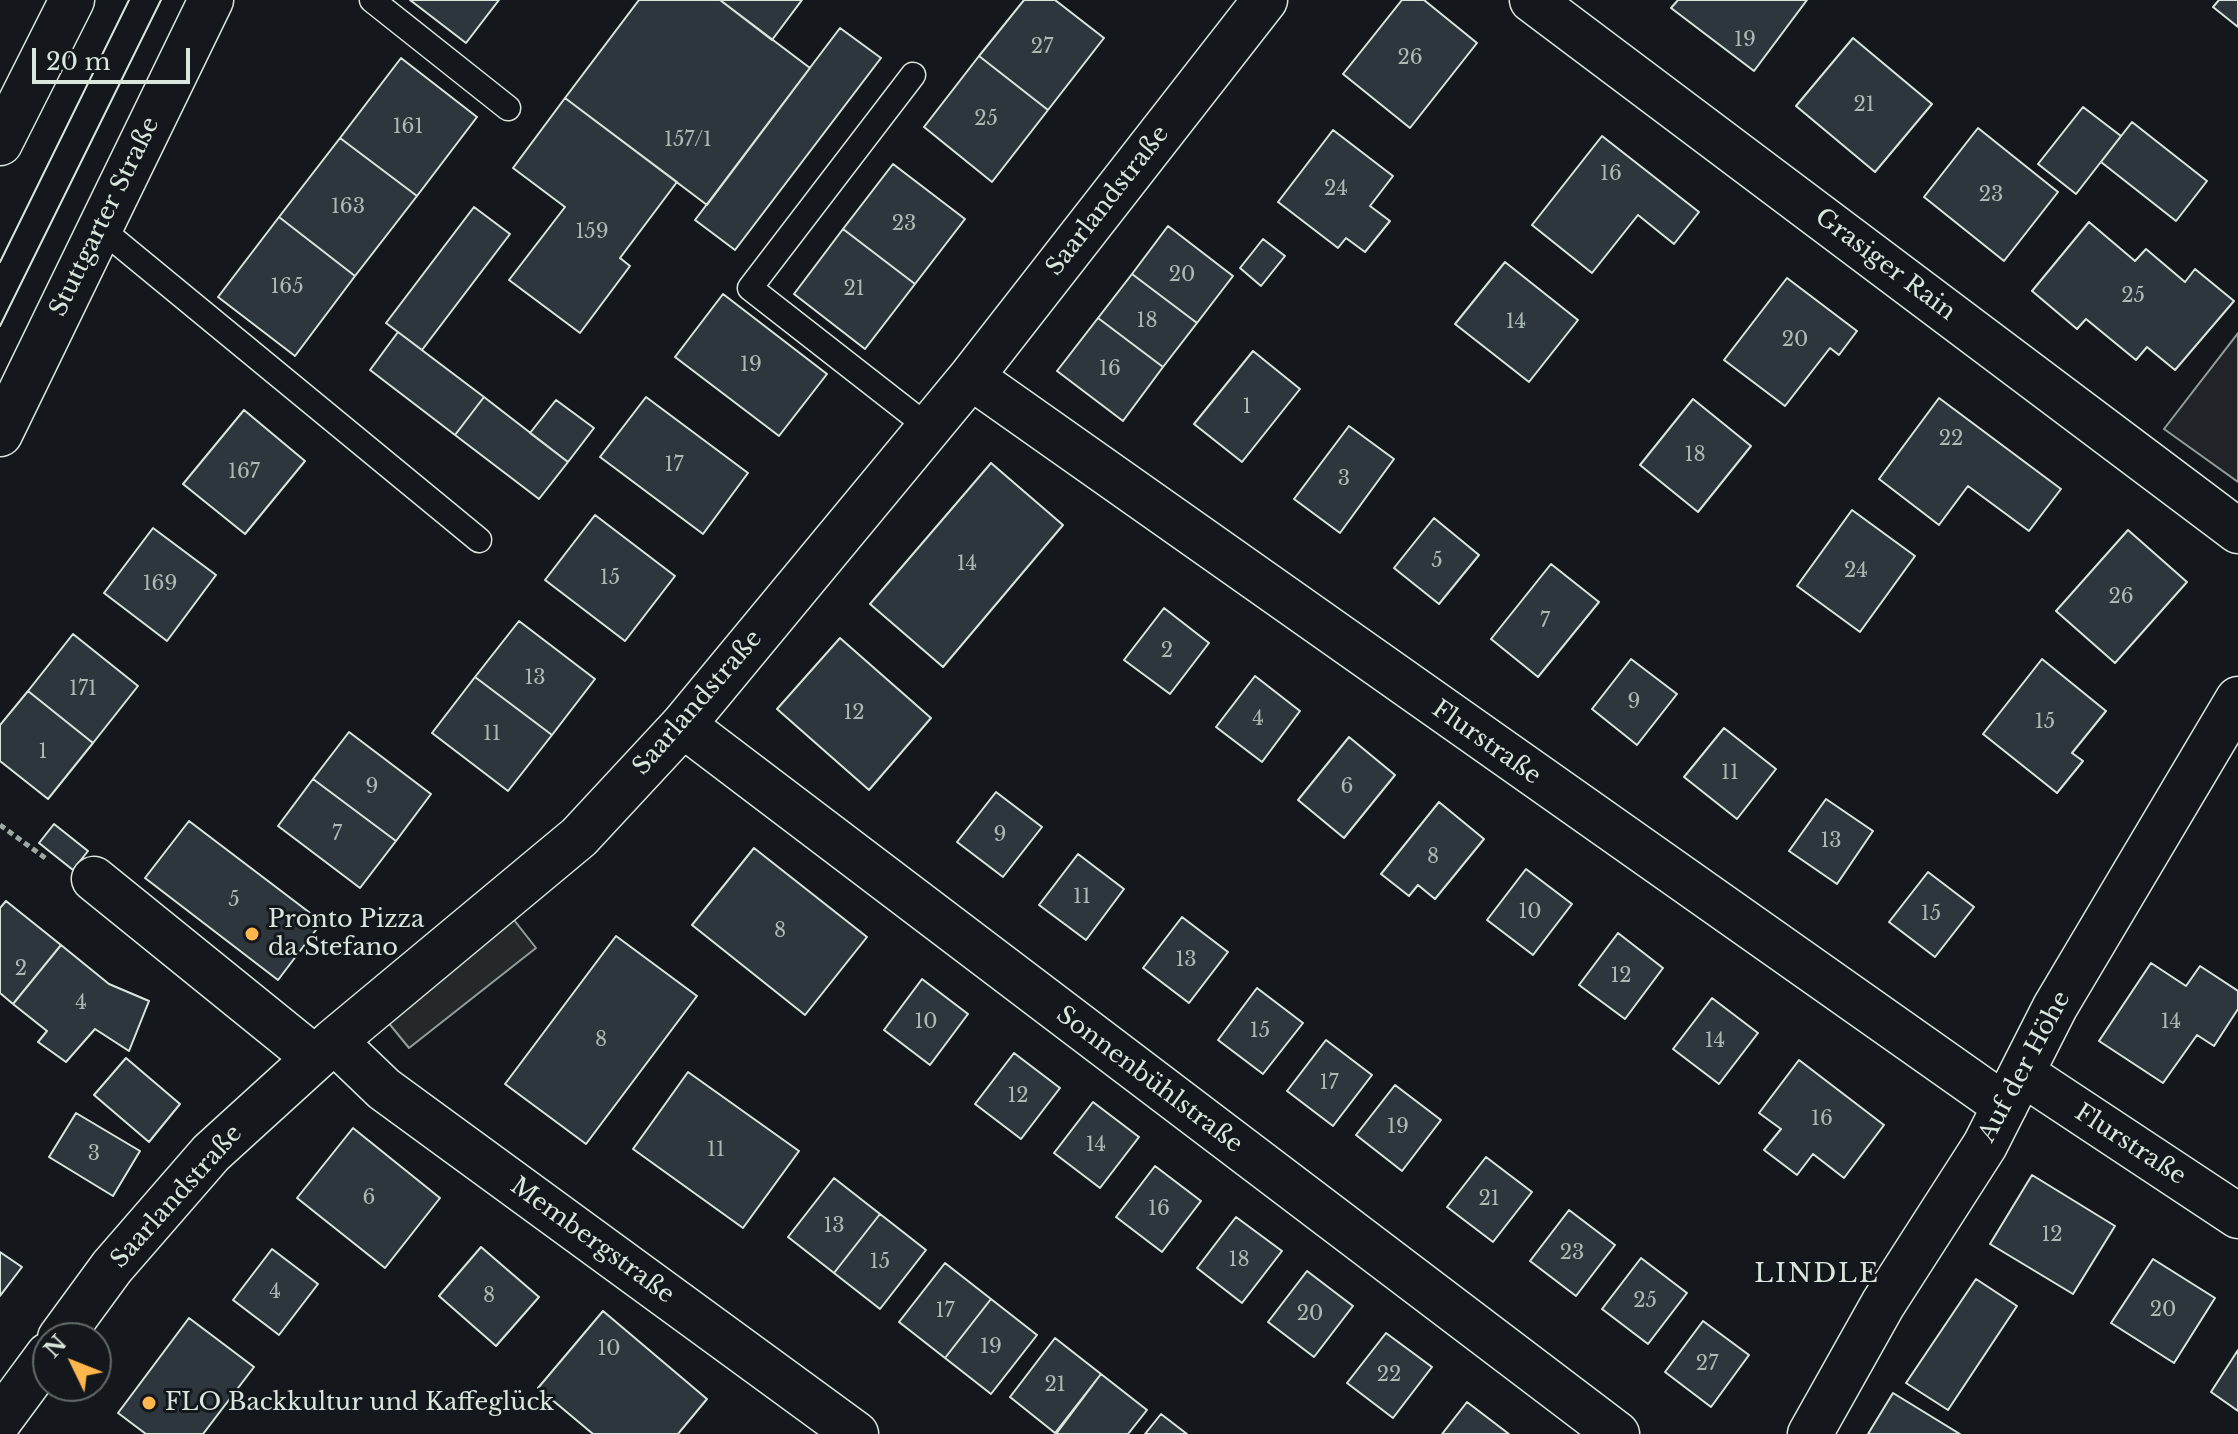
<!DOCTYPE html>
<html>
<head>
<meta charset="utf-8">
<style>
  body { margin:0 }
  #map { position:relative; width:2238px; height:1434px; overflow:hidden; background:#14181c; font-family:"Libre Baskerville",serif }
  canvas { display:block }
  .north { position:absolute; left:32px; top:1322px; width:80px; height:80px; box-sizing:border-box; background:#14181c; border:2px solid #626a69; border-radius:50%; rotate:313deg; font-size:22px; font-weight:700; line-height:32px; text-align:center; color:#d8e6dc }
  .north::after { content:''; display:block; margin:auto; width:28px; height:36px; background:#ffb74d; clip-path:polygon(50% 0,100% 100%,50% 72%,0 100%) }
  .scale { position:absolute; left:32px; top:48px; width:158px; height:36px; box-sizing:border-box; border:4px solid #d8e6dc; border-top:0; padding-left:10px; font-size:24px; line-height:28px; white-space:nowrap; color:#d8e6dc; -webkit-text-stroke:6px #14181c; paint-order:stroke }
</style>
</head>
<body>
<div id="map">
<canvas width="2238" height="1434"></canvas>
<div class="north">N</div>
<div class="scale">20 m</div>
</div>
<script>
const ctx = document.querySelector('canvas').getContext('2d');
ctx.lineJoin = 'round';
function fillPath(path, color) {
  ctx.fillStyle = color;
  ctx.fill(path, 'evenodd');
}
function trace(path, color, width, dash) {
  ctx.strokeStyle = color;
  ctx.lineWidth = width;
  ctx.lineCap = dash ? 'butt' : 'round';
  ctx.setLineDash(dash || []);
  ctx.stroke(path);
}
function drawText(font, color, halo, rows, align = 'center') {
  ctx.font = font + ' "Libre Baskerville",serif';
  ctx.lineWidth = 6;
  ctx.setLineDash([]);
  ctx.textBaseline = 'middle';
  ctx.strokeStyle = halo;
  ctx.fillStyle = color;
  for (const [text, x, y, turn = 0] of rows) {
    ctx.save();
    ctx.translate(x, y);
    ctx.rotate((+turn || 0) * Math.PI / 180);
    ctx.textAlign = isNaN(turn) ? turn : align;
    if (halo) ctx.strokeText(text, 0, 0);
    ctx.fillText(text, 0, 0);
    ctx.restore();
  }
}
const green = new Path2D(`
  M 2238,333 L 2238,482 L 2164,429 Z`);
fillPath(green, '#202428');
trace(green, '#939e99', 2);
const parking = new Path2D(`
  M 514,920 L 536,948 L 409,1048 L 387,1021 Z`);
fillPath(parking, '#24282b');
trace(parking, '#939e99', 2);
const building = new Path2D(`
  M 410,0 L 499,0 L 466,43 Z
  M 639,0 L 720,0 L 810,68 L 707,205 L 565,98 Z
  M 720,0 L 802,0 L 772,40 Z
  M 1024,0 L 1055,0 L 1104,38 L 1048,110 L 979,56 Z
  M 1402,0 L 1424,0 L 1477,43 L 1410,128 L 1343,74 Z
  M 1678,0 L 1807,0 L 1754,71 L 1671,8 Z
  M 2219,0 L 2238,0 L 2238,27 L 2213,7 Z
  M 840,28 L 881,58 L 735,250 L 695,220 Z
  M 1853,38 L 1932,104 L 1875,172 L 1796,106 Z
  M 979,56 L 1048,110 L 992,182 L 924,127 Z
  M 401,58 L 477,117 L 417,196 L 340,138 Z
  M 565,98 L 677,182 L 620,258 L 630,266 L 580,333 L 509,280 L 565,207 L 513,168 Z
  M 2083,107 L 2121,136 L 2076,194 L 2038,164 Z
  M 2132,122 L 2207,181 L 2176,221 L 2101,162 Z
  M 1978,128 L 2058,192 L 2004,261 L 1924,197 Z
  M 1333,130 L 1393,176 L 1370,206 L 1390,221 L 1365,252 L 1346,238 L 1338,248 L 1278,202 Z
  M 1602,136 L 1699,212 L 1674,244 L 1638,215 L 1592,273 L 1532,225 Z
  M 340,138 L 417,196 L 355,276 L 279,217 Z
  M 893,164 L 965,219 L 915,284 L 843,229 Z
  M 474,207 L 510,234 L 422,350 L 386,323 Z
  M 279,217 L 355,276 L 295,356 L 218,297 Z
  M 2089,222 L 2135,261 L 2146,249 L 2185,282 L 2195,269 L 2234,301 L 2175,370 L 2147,347 L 2136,360 L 2086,319 L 2077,329 L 2032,291 Z
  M 1168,226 L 1233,276 L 1197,323 L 1132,274 Z
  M 843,229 L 915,284 L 865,349 L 794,294 Z
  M 1263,239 L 1285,256 L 1261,286 L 1240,268 Z
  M 1505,262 L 1578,320 L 1529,382 L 1455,324 Z
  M 1132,274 L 1197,323 L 1163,367 L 1098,318 Z
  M 1787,278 L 1857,331 L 1839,355 L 1830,348 L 1785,406 L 1724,360 Z
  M 723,294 L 827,374 L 779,436 L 675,357 Z
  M 1098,318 L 1163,367 L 1123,421 L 1057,371 Z
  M 398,332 L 484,397 L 455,435 L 370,370 Z
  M 1253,351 L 1300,389 L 1242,462 L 1194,424 Z
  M 484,397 L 568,462 L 539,499 L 455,435 Z
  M 646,397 L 748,473 L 703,534 L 600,457 Z
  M 1939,398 L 2061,489 L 2029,531 L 1968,486 L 1939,525 L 1879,479 Z
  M 1693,399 L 1751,446 L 1698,512 L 1640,465 Z
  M 556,400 L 594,428 L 568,462 L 530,433 Z
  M 244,410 L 305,461 L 245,534 L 183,484 Z
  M 1349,426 L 1394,459 L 1340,533 L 1294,499 Z
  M 991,463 L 1063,525 L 943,667 L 870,604 Z
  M 1852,510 L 1915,556 L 1860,632 L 1797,586 Z
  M 595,515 L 675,576 L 625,641 L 545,580 Z
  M 1434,518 L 1479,555 L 1439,604 L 1394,568 Z
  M 153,528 L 216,575 L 167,641 L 104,593 Z
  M 2128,530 L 2187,582 L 2115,663 L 2056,611 Z
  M 1551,564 L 1599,602 L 1538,677 L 1491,639 Z
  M 1164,608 L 1209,643 L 1170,694 L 1124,660 Z
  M 519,621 L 595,679 L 552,735 L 475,677 Z
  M 73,634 L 138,686 L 93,743 L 28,691 Z
  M 840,638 L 931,718 L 869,790 L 777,709 Z
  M 1631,659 L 1677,694 L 1637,745 L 1592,709 Z
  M 2042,659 L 2106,711 L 2072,753 L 2083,761 L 2057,793 L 1983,734 Z
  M 1255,676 L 1300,711 L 1262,762 L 1216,727 Z
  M 475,677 L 552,735 L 508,791 L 432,733 Z
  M 28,691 L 93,743 L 48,799 L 0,761 L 0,725 Z
  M 1724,728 L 1776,769 L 1737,819 L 1684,777 Z
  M 349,732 L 431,794 L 396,841 L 313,779 Z
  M 1349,737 L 1395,775 L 1344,838 L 1298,800 Z
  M 313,779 L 396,841 L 360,888 L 278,826 Z
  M 996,792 L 1042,827 L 1003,877 L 957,842 Z
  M 1826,799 L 1873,831 L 1837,884 L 1789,851 Z
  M 1439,802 L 1484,839 L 1435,899 L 1418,885 L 1409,896 L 1381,874 Z
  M 189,821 L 322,922 L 278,980 L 145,878 Z
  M 54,824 L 88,851 L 73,870 L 39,843 Z
  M 754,848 L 867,937 L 805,1015 L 692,925 Z
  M 1078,854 L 1124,889 L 1086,940 L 1039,905 Z
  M 1526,869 L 1572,904 L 1533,955 L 1487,920 Z
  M 1928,872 L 1974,907 L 1935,957 L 1889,922 Z
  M 6,901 L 61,945 L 13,1004 L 0,993 L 0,908 Z
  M 1182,917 L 1228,952 L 1189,1003 L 1143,968 Z
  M 1618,933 L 1663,968 L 1625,1019 L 1579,985 Z
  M 616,936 L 697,996 L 586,1144 L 505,1084 Z
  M 61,945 L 109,984 L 149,1001 L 129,1051 L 95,1029 L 66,1062 L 38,1042 L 47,1031 L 13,1004 Z
  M 2151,963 L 2186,986 L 2200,966 L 2238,991 L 2238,1009 L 2214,1046 L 2197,1035 L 2163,1083 L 2099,1041 Z
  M 922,979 L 968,1014 L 930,1065 L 884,1030 Z
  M 1257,988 L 1303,1023 L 1263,1074 L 1218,1040 Z
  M 1712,998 L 1758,1033 L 1719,1084 L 1673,1049 Z
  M 1326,1040 L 1372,1075 L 1333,1126 L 1287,1091 Z
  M 1014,1053 L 1060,1088 L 1021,1139 L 975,1104 Z
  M 126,1058 L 180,1104 L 149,1142 L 94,1095 Z
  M 1799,1060 L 1884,1125 L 1844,1178 L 1813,1154 L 1797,1175 L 1764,1150 L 1781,1129 L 1759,1113 Z
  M 688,1072 L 799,1151 L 743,1228 L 633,1149 Z
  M 1395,1085 L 1441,1120 L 1402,1171 L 1356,1135 Z
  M 1093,1102 L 1139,1137 L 1100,1188 L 1054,1153 Z
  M 76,1113 L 140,1151 L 113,1196 L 49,1157 Z
  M 353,1128 L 440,1198 L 385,1268 L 297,1198 Z
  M 1486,1157 L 1532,1192 L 1493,1242 L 1447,1207 Z
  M 1155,1166 L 1201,1201 L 1162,1252 L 1116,1217 Z
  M 2032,1175 L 2115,1226 L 2073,1294 L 1990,1244 Z
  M 834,1178 L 880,1214 L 834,1273 L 788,1237 Z
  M 1569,1210 L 1615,1245 L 1576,1296 L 1530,1261 Z
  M 880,1214 L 926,1250 L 880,1309 L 834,1273 Z
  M 1236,1217 L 1282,1251 L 1242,1303 L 1197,1268 Z
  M 481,1247 L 539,1297 L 496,1346 L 439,1296 Z
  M 272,1249 L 318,1284 L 279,1335 L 233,1300 Z
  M 0,1252 L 22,1267 L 0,1296 Z
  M 1641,1258 L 1687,1293 L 1648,1344 L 1602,1309 Z
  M 2153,1259 L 2215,1298 L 2174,1363 L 2111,1323 Z
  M 945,1263 L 991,1299 L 945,1358 L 899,1322 Z
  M 1307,1271 L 1353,1306 L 1314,1357 L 1268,1322 Z
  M 1976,1279 L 2017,1306 L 1948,1410 L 1906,1383 Z
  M 991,1299 L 1037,1335 L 991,1394 L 945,1358 Z
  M 603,1311 L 707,1399 L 678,1434 L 593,1434 L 538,1388 Z
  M 189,1318 L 254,1367 L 203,1434 L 146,1434 L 118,1413 Z
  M 1703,1321 L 1749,1355 L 1711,1407 L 1665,1372 Z
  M 1386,1333 L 1432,1367 L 1393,1418 L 1347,1383 Z
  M 1055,1338 L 1101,1374 L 1055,1433 L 1010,1397 Z
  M 2238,1350 L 2238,1411 L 2211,1392 Z
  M 1101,1374 L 1147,1410 L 1128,1434 L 1056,1434 Z
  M 1893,1393 L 1960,1434 L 1868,1434 Z
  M 1467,1402 L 1509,1434 L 1442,1434 Z
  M 1161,1414 L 1187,1434 L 1145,1434 Z`);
fillPath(building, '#2c363c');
trace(building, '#d8e6dc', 2);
const service = new Path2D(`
  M 372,0 L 508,108
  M 913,75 L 750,288 L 928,427
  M 100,228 L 479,540`);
const minor = new Path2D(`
  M 1532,0 L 2238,531
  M 971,377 L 2005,1106
  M 683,725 L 1617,1434
  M 94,879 L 315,1058
  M 334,1041 L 384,1089 L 856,1434
  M 2022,1073 L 2238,1216
  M 60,1338 L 112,1267 L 211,1153 L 334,1041 L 579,837 L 683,725 L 971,377 L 1265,0
  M 0,1420 L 48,1355
  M 1810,1434 L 1883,1304 L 1985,1145 L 2055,1007 L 2238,699`);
const secondary = new Path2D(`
  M 0,143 L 72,0
  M 0,434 L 211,0`);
trace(service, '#d8e6dc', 27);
trace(minor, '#d8e6dc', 47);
trace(secondary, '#d8e6dc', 47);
trace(new Path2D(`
  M 0,825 L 48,860`), '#9da8a2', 5, [6, 4]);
trace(service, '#14181c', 24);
trace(minor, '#14181c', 44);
trace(secondary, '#14181c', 44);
trace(new Path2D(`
  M 0,262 L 129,0
  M 0,326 L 161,0`), '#d8e6dc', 2);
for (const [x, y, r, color] of [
  [252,934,8,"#ffb74d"],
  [149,1403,8,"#ffb74d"]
]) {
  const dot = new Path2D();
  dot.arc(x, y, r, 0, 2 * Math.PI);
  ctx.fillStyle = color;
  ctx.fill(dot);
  trace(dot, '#14181c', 3);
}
drawText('20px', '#adbab4', null, [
  ["19",1745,40],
  ["27",1042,47],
  ["26",1410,58],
  ["21",1864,105],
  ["25",986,119],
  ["161",408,127],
  ["157/1",688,140],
  ["16",1611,174],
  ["24",1336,189],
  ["23",1991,195],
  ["163",348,207],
  ["23",904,224],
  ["159",592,232],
  ["20",1182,275],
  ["165",287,287],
  ["21",854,289],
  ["25",2133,296],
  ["18",1147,321],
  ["14",1516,322],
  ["20",1795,340],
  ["19",751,365],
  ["16",1110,369],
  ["1",1247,407],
  ["22",1951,439],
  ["18",1695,455],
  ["17",674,465],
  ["167",244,472],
  ["3",1344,479],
  ["5",1437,561],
  ["14",967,564],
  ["24",1856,571],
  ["15",610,578],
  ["169",160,584],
  ["26",2121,597],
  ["7",1545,621],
  ["2",1167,651],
  ["13",535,678],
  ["171",83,689],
  ["9",1634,702],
  ["12",854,713],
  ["4",1258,719],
  ["15",2045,722],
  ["11",492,734],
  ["1",43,752],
  ["11",1730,773],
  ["9",372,787],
  ["6",1347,787],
  ["7",337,834],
  ["9",1000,835],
  ["13",1831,841],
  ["8",1433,857],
  ["11",1082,897],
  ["5",234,900],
  ["10",1530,912],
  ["15",1931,914],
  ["8",780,931],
  ["13",1186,960],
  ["2",21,969],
  ["12",1621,976],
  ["4",81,1003],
  ["10",926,1022],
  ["14",2171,1022],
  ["15",1260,1031],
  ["8",601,1040],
  ["14",1715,1041],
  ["17",1329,1083],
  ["12",1018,1096],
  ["16",1822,1119],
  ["19",1398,1127],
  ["14",1096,1145],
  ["11",716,1150],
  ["3",94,1154],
  ["6",369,1198],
  ["21",1489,1199],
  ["16",1159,1209],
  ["13",834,1226],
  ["12",2052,1235],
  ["23",1572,1253],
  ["18",1239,1260],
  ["15",880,1262],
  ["4",275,1292],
  ["8",489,1296],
  ["25",1645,1301],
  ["20",2163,1310],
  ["17",945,1311],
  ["20",1310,1314],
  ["19",991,1347],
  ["10",609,1349],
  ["27",1707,1364],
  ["22",1389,1375],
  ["21",1055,1385]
]);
drawText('24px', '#d8e6dc', '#14181c', [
  ["Saarlandstraße",1108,201,-52],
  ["Stuttgarter Straße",105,217,-64],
  ["Grasiger Rain",1885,265,37],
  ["Saarlandstraße",698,703,-49],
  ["Flurstraße",1486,743,35],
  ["Auf der Höhe",2025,1067,-62],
  ["Sonnenbühlstraße",1149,1080,37],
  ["Flurstraße",2130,1145,33],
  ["Saarlandstraße",177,1197,-48],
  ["Membergstraße",592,1241,36]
]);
drawText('24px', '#d8e6dc', '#14181c', [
  ["Pronto Pizza",268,920],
  ["da Stefano",268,948],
  ["FLO Backkultur und Kaffeglück",165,1403]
], 'left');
ctx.letterSpacing = '2px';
drawText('26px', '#d8e6dc', '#14181c', [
  ["LINDLE",1817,1275]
]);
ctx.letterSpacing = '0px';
</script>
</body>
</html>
